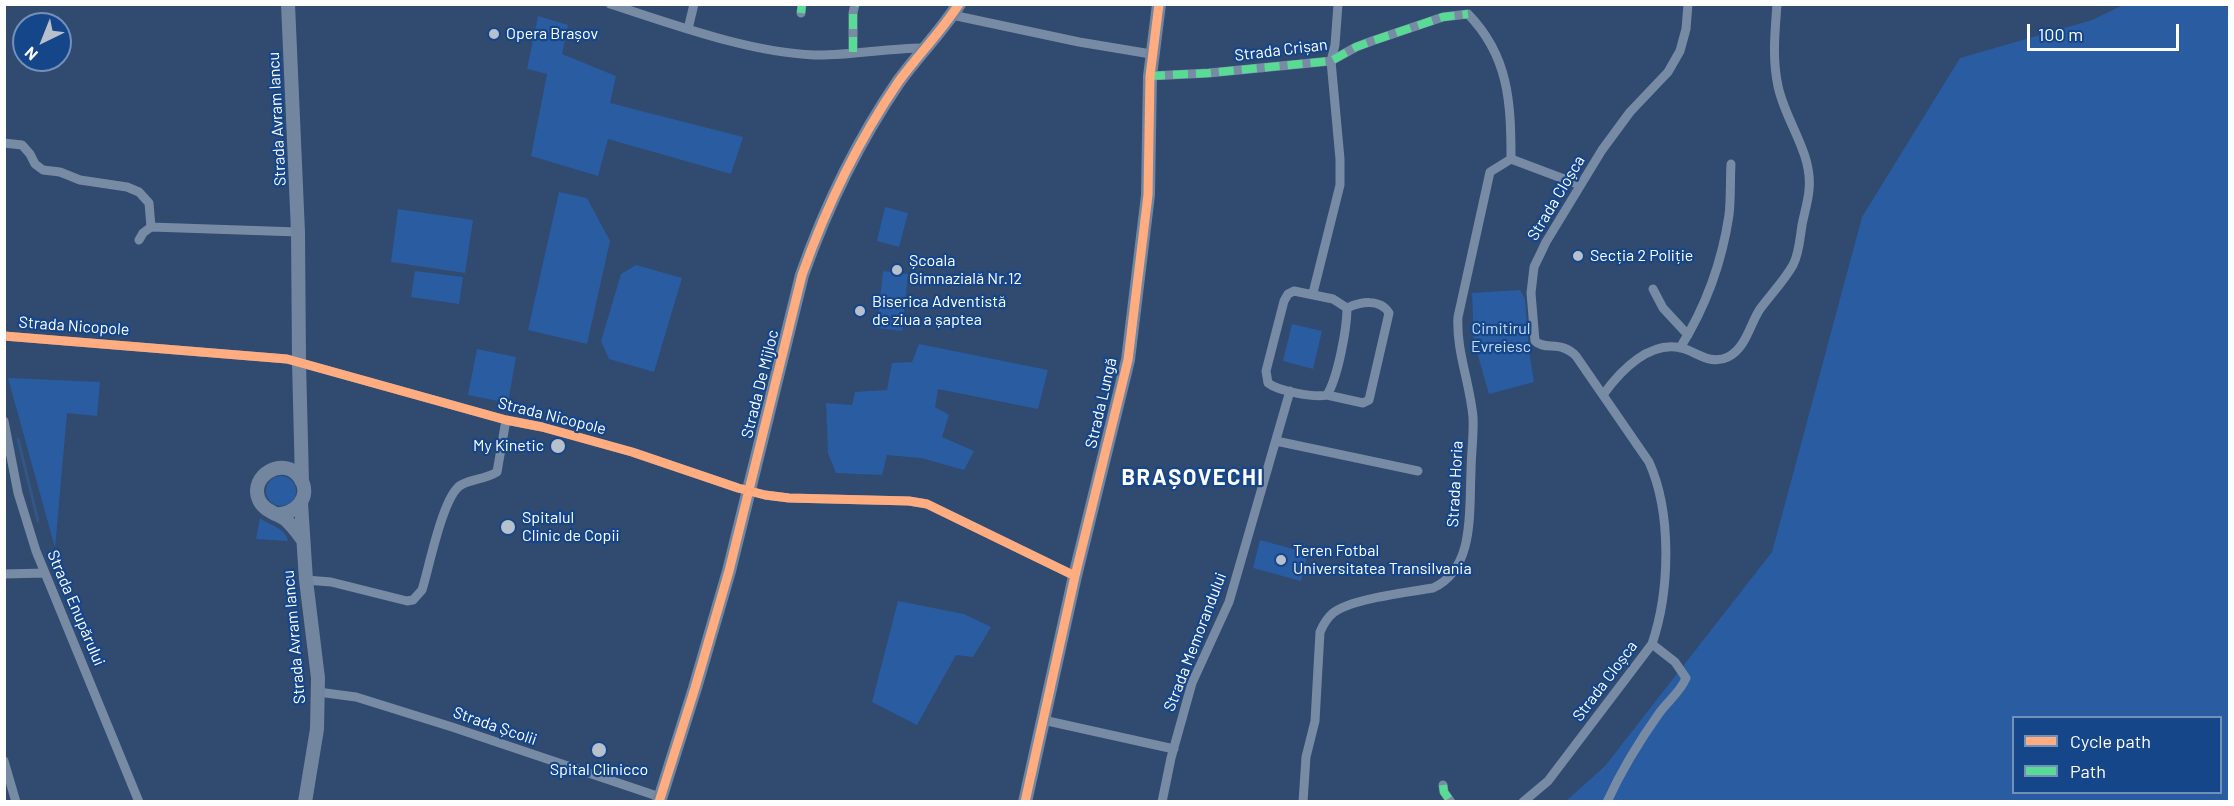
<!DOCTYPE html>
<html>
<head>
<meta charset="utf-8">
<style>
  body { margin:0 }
  #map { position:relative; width:2234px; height:806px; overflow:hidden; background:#314a6f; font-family:Barlow,sans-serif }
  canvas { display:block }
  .frame { position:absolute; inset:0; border:6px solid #fff; pointer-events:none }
  .legend { position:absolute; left:2012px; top:716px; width:210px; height:78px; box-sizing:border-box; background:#16468a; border:2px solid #7390b9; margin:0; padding:8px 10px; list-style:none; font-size:18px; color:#fff }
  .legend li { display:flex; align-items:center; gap:12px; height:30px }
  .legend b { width:30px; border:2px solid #7390b9 }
  .north { position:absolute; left:12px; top:12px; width:60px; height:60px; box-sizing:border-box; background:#16468a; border:2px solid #7390b9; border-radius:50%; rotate:223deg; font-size:16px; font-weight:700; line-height:24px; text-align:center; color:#fff }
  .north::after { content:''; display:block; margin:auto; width:21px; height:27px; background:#b7c0cd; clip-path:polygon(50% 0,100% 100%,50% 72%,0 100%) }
  .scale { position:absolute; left:2027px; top:24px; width:152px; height:27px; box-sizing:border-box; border:3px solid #fff; border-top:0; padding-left:8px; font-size:18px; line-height:21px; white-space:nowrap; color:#fff; -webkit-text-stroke:4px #16468a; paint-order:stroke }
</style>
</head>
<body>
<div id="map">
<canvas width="2234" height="806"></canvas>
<div class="frame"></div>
<ul class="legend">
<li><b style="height:8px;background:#ffac80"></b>Cycle path</li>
<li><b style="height:8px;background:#5adb95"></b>Path</li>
</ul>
<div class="north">N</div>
<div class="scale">100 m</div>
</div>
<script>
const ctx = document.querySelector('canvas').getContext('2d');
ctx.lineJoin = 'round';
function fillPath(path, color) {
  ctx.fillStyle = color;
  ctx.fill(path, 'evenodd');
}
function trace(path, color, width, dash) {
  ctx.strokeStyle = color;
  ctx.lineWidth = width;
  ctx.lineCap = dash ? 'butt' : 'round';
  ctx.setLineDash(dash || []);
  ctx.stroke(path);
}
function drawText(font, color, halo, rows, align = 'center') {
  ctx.font = font + ' Barlow,sans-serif';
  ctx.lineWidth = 4.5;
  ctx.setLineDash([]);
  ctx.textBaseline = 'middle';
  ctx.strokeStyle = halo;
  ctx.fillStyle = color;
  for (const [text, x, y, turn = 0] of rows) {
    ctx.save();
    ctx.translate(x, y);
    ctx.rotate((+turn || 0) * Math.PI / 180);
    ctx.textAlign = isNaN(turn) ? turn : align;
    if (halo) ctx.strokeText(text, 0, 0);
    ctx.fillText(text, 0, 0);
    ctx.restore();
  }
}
fillPath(new Path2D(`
  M 2123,5 L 2229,5 L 2229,801 L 1565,802 L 1605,766 L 1772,552 L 1862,217 L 1960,58 L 2092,20 ZM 2014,718 L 2220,718 L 2220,792 L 2014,792 Z
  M 538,16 L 568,25 L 562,54 L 616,76 L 610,103 L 743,137 L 731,174 L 608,139 L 598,176 L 531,156 L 547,74 L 527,69 Z
  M 559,192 L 587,198 L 610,241 L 587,344 L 528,330 Z
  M 885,207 L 908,213 L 899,247 L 877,241 Z
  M 398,209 L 473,220 L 465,273 L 391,262 Z
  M 636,265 L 682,278 L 654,372 L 609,359 L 601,341 L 621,274 Z
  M 415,271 L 463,277 L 459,304 L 411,297 Z
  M 883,271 L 908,274 L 902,331 L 877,328 Z
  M 1520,290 L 1525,299 L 1529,351 L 1534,382 L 1489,394 L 1474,342 L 1472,293 Z
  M 1292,324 L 1322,331 L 1313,369 L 1283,361 Z
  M 919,344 L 1048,370 L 1038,409 L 938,389 L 935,407 L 949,415 L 942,437 L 974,451 L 964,470 L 921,458 L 887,455 L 882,475 L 836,473 L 828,453 L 826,403 L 852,405 L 855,392 L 887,390 L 892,363 L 912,362 Z
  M 477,349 L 516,357 L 508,403 L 468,395 Z
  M 8,378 L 100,382 L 97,416 L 67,413 L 55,548 Z
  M266 491a15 15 0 1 1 30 0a15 15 0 1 1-30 0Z
  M 260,518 C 270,526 285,527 288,541 L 256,539 Z
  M 1260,540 L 1308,553 L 1301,581 L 1253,568 Z
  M 898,601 L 964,614 L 991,627 L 973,657 L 956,655 L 917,725 L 872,702 Z`), '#2a5ca1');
trace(new Path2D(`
  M 18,439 L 38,521`), '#335687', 3);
trace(new Path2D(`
  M 610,4 C 673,24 747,52 814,55 C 849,56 887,48 923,48
  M 801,13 L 802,4
  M 1468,14 C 1509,56 1511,103 1511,159
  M 952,15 L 1079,42 L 1151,54
  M 688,29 L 694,4
  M 853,52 L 853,13 L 855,4
  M 1150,76 L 1209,73 L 1331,61 L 1356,47 L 1372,41 L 1443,17 L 1468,14
  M 4,143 L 22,145 L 30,154 L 35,164 L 43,170 L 60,172 L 80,180 L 127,187 L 139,192 L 149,203 L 151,227
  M 139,240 L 143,233 L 151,227 L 298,232
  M 1653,289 L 1663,308 L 1688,335
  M 1294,291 L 1333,299 L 1347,308 C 1347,328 1338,377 1327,395 C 1315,398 1278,391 1268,383 L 1266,371 L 1284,301 L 1288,294 Z
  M 1313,293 L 1340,185 L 1340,159 L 1331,61 L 1335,45 L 1338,4
  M 4,336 L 287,359 L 506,420 L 542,427 L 632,452 L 738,488 L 765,495 L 789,498 L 909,501 L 927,504 L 1075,576
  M 1680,348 C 1705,308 1722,262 1729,215 C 1731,198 1730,181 1731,164
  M 1327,395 L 1363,403 L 1369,400 L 1389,313 C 1380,298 1360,302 1347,308
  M 1603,395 C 1620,371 1651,338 1685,349 C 1699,354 1712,365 1728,357 C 1746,348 1750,324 1760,309 C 1771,294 1784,281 1793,265 C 1799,254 1800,238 1802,225 C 1804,214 1808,202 1809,190 C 1813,153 1785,121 1778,86 C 1772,59 1775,32 1777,4
  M 4,421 L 18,493 L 36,551 L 139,802
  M 1276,441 L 1418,471
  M 4,574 L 45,573
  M 306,580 L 331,582 L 407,601 L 413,600 L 422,590 C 429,568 443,495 461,485 C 472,479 486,479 497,472 L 506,420
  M 318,692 L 356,697 L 452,727 L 660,797
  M 1043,720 L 1174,749
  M 4,761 L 16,802
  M 1443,785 L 1444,792 L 1451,802
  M 1162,802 L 1171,758 L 1192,683 L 1229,602 L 1290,391
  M 1303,802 L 1306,757 L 1315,721 L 1320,632 C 1323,625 1327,618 1333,613 C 1350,599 1409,592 1433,588 C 1475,569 1469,511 1471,472 C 1471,454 1474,435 1473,417 C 1470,383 1456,351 1458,317 L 1490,172 L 1511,159 L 1580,185
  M 1523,802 L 1548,781 L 1652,644 C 1670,591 1672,513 1649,462 L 1576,356 C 1561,340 1545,351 1535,341 L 1531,293 L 1534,267 L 1546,242 L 1602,150 L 1630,112 L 1668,72 L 1680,51 L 1686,29 L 1688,4
  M 1607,802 C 1622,769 1640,740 1660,712 C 1669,700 1681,691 1686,678 L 1675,662 L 1652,644`), '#788ba5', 9);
trace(new Path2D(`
  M 288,4 L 298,232 L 299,362 L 302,482
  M 301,503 L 306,580 L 318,678 L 317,729 L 305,802
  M 275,514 C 294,516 313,497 300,478 C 285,455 248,475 259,500 C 264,511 276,513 285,519 C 292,525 297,532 303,540
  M 659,802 L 695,688 L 729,571 L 802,275 C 826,207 858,141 899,81 C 918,55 941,32 959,4
  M 1025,802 L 1075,576 L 1128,360 L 1148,195 L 1150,76 L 1159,4`), '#7386a0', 14);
trace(new Path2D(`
  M 801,13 L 802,4
  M 853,52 L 853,13 L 855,4
  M 1150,76 L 1209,73 L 1331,61 L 1356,47 L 1372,41 L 1443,17 L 1468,14
  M 1443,785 L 1444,792 L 1451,802`), '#5adb95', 8, [15, 8]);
trace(new Path2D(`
  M 4,336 L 287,359 L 506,420 L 542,427 L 632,452 L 738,488 L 765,495 L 789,498 L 909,501 L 927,504 L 1075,576
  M 659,802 L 695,688 L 729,571 L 802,275 C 826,207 858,141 899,81 C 918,55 941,32 959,4
  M 1025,802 L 1075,576 L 1128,360 L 1148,195 L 1150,76 L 1159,4`), '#ffac80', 9);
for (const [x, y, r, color] of [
  [494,34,6,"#b7c0cd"],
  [1578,256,6,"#b7c0cd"],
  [897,270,6,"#b7c0cd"],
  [860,311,6,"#b7c0cd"],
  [558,446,8,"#b7c0cd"],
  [508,527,8,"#b7c0cd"],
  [1281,560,6,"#b7c0cd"],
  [599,750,8,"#b7c0cd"]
]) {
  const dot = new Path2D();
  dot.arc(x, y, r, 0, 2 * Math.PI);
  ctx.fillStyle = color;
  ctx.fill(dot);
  trace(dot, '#16468a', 2);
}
drawText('16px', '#fff', '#16468a', [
  ["Opera Brașov",506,34],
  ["Secția 2 Poliție",1590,256],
  ["Școala",909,261],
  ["Gimnazială Nr.12",909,279],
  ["Biserica Adventistă",872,302],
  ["de ziua a șaptea",872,320],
  ["My Kinetic",544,446,"right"],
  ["Spitalul",522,518],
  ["Clinic de Copii",522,536],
  ["Teren Fotbal",1293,551],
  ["Universitatea Transilvania",1293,569],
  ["Spital Clinicco",599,770,"center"]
], 'left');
drawText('16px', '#fff', '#16468a', [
  ["Strada Crișan",1281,50,-7],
  ["Strada Avram Iancu",277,119,-93],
  ["Strada Cloșca",1556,198,-59],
  ["Strada Nicopole",74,326,4],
  ["Strada De Mijloc",760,384,-76],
  ["Strada Lungă",1101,403,-77],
  ["Strada Nicopole",552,416,14],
  ["Strada Horia",1455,484,-87],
  ["Strada Enupărului",76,608,67],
  ["Strada Avram Iancu",294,637,-95],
  ["Strada Memorandului",1195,642,-69],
  ["Strada Cloșca",1605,681,-53],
  ["Strada Școlii",495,726,19]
]);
drawText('16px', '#c5dcfb', '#16468a', [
  ["Cimitirul",1501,329],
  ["Evreiesc",1501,347]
]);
ctx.letterSpacing = '1.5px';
drawText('bold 22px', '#fff', '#16468a', [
  ["BRAȘOVECHI",1193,478]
]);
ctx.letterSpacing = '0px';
</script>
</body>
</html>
